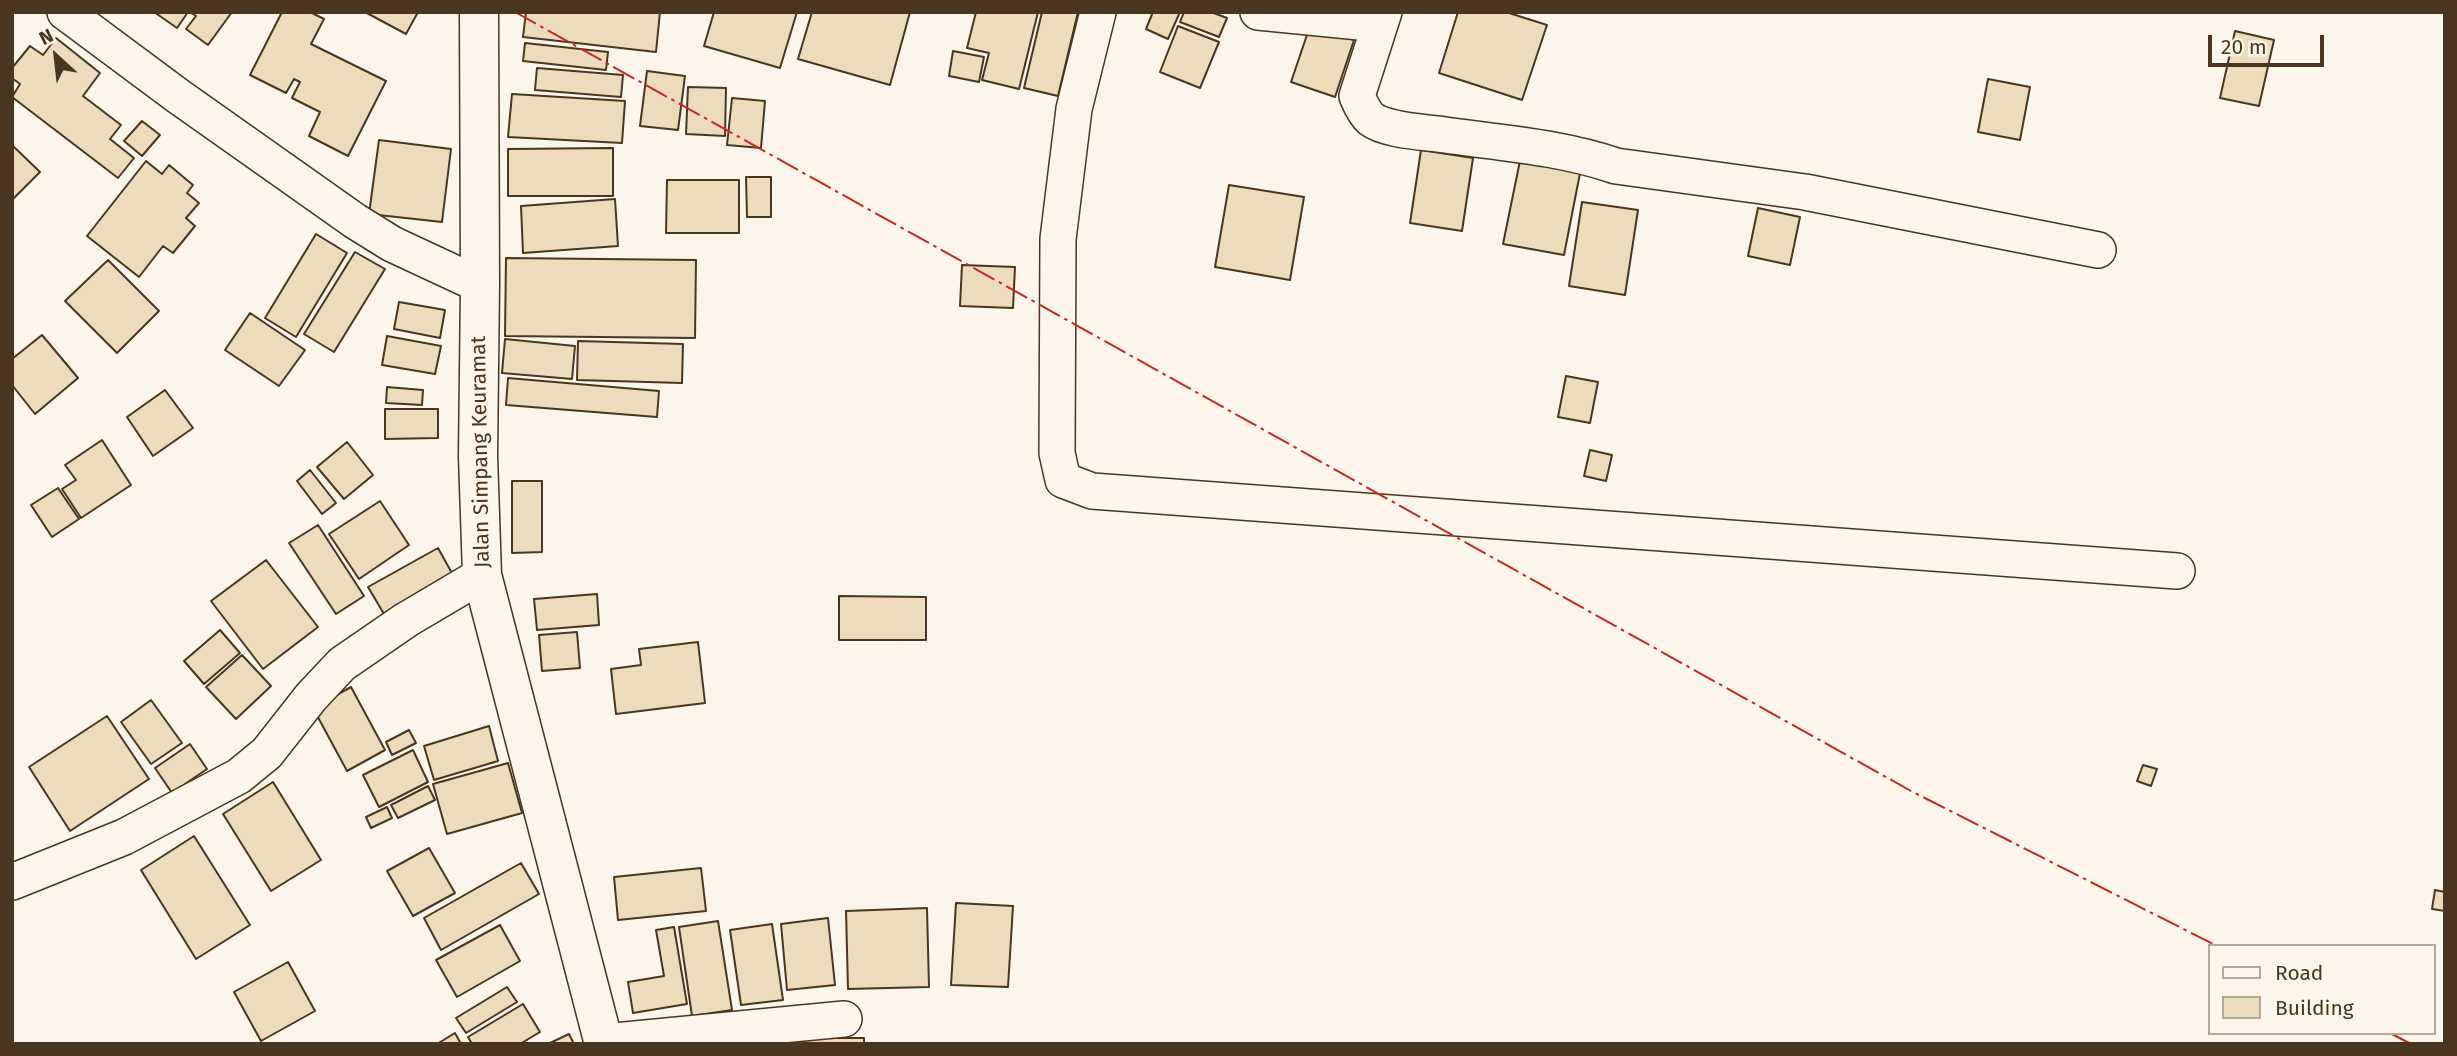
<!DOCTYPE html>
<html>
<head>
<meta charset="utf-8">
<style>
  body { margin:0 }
  #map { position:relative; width:2457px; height:1056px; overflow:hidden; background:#fbf6e9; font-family:"Fira Sans",sans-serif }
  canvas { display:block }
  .frame { position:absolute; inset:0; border:14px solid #4a3520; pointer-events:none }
  .legend { position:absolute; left:2208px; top:944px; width:228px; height:91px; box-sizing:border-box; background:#fbf6e9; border:2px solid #b4a999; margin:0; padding:9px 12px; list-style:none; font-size:21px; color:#4a3520 }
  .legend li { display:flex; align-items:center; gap:14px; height:35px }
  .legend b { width:35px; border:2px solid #b4a999 }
  .north { position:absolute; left:21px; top:21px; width:70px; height:70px; -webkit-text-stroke:5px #fbf6e9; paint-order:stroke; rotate:333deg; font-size:19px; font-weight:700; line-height:28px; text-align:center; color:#4a3520 }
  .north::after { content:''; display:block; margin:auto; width:24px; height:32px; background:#4a3520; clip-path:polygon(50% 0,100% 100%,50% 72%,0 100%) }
  .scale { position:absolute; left:2208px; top:35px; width:116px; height:32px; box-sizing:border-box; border:4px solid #4a3520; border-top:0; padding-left:9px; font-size:21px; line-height:24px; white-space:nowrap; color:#4a3520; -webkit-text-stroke:5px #fbf6e9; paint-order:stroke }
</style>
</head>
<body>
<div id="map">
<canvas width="2457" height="1056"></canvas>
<div class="frame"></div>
<ul class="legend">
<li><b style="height:9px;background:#fbf6e9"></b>Road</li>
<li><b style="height:19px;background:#ecdcbc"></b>Building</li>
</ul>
<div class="north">N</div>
<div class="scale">20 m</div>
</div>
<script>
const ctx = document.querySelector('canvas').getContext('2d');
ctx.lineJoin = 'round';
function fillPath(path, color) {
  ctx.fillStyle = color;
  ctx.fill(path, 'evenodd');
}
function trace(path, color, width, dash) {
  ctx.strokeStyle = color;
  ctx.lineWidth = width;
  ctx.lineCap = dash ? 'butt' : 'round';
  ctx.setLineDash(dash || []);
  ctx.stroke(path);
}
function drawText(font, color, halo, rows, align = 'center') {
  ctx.font = font + ' "Fira Sans",sans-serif';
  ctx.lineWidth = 5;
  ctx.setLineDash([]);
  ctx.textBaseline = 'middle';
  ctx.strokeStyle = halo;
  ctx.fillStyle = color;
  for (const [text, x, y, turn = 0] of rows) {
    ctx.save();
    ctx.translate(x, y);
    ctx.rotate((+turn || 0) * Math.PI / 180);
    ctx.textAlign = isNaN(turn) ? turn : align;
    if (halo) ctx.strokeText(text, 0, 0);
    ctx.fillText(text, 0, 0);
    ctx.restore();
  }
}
const building = new Path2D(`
  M 154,12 L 188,12 L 177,28 Z
  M 190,12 L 232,12 L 208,45 L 186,29 L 196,16 Z
  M 282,12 L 310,12 L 324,19 L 311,44 L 386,81 L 348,156 L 309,136 L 320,112 L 292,98 L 300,82 L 294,79 L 286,93 L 250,75 Z
  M 365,12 L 418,12 L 406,34 Z
  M 526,12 L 660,12 L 656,52 L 523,37 Z
  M 714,12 L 797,12 L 780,68 L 704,46 Z
  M 812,12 L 910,12 L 890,85 L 798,59 Z
  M 976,12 L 1038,12 L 1019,89 L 982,80 L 989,53 L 967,48 Z
  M 1042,12 L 1078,12 L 1058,96 L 1024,88 Z
  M 1153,12 L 1180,12 L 1168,39 L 1146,29 Z
  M 1184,12 L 1211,12 L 1227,18 L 1219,37 L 1180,22 Z
  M 1458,12 L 1506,12 L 1547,25 L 1522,100 L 1439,73 Z
  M 1178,26 L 1219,42 L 1200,88 L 1160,72 Z
  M 1310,26 L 1354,40 L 1335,97 L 1291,82 Z
  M 2235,31 L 2274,40 L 2259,106 L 2220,98 Z
  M 56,38 L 100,73 L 83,96 L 121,125 L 110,139 L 134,158 L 118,178 L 12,97 L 20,84 L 12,78 L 12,68 L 30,46 L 43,55 Z
  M 525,43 L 608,52 L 606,70 L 523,61 Z
  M 953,51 L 984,57 L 979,82 L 949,76 Z
  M 537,68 L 623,75 L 621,97 L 535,90 Z
  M 647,71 L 685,76 L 678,130 L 640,126 Z
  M 1988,79 L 2030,87 L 2020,140 L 1978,132 Z
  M 688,87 L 726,88 L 725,136 L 686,134 Z
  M 512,94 L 625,101 L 622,143 L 508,137 Z
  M 732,98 L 765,101 L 761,148 L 727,145 Z
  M 142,121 L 160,135 L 142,156 L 124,141 Z
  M 379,140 L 451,149 L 442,222 L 369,214 Z
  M 12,145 L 40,172 L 12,200 Z
  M 613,148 L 613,196 L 508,196 L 508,149 Z
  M 1421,150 L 1473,158 L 1462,231 L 1410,223 Z
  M 1522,151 L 1582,163 L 1564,255 L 1503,244 Z
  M 146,161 L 162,174 L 169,165 L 193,185 L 187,193 L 199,203 L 186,218 L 195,226 L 173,253 L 163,246 L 139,277 L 87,236 Z
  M 746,177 L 771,177 L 771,217 L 747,217 Z
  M 667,180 L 739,180 L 739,233 L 666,233 Z
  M 1229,185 L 1304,197 L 1290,280 L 1215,267 Z
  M 615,199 L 618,246 L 523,253 L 521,206 Z
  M 1582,202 L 1638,210 L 1625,295 L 1569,286 Z
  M 1758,208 L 1800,217 L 1790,265 L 1748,256 Z
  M 316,234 L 347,253 L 296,337 L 265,318 Z
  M 355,252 L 385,269 L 334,352 L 304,334 Z
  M 506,258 L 696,260 L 695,338 L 505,336 Z
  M 108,260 L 159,311 L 117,353 L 65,301 Z
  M 962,265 L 1015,267 L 1013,308 L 960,306 Z
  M 399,302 L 445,310 L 440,338 L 394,329 Z
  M 250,313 L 305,350 L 279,386 L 225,350 Z
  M 42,335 L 78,378 L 35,414 L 12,385 L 12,359 Z
  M 387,336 L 441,346 L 435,374 L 382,365 Z
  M 505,339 L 575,346 L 572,379 L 502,373 Z
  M 578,341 L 683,344 L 682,383 L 577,380 Z
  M 1566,376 L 1598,382 L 1590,423 L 1558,417 Z
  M 508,378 L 659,391 L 657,417 L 506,405 Z
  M 387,387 L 423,390 L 422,405 L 386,403 Z
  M 165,390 L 193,428 L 153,456 L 127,417 Z
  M 385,409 L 438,409 L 438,438 L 385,439 Z
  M 102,440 L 131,485 L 81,518 L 62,489 L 76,480 L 65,465 Z
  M 347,442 L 373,475 L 344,499 L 317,467 Z
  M 1590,450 L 1612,455 L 1606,481 L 1584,476 Z
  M 310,470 L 336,503 L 322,514 L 297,481 Z
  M 512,481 L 542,481 L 542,552 L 512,553 Z
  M 58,488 L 79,519 L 52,537 L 31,505 Z
  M 380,501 L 409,545 L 359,579 L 329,534 Z
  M 318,525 L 364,596 L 336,614 L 289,543 Z
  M 438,548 L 453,575 L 384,614 L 368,587 Z
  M 266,560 L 318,627 L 263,669 L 211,601 Z
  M 597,594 L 599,625 L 537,630 L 534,599 Z
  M 839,596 L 926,597 L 926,640 L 839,640 Z
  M 220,630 L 240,653 L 204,684 L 184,661 Z
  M 577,632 L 580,668 L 542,671 L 539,635 Z
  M 698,642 L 705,703 L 616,714 L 611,669 L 641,665 L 639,649 Z
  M 242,655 L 271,686 L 236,719 L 206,687 Z
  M 351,687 L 385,750 L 347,771 L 313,708 Z
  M 151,700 L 182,743 L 151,764 L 121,722 Z
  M 107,716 L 149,779 L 70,831 L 29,767 Z
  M 489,726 L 498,761 L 434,780 L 424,746 Z
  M 409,730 L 416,743 L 392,755 L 386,742 Z
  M 190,744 L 207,769 L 172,793 L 155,768 Z
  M 413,750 L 428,782 L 379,807 L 363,775 Z
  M 508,763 L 522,813 L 447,834 L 433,784 Z
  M 2143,765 L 2157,769 L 2151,786 L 2137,781 Z
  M 273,782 L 321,860 L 271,891 L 223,814 Z
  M 428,786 L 435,800 L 398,818 L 391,805 Z
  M 387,807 L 392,818 L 371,828 L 366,817 Z
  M 194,836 L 250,925 L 196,959 L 141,870 Z
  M 429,848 L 455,893 L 413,916 L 387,871 Z
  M 521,863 L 539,894 L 441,950 L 424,918 Z
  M 701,868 L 706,911 L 618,920 L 614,877 Z
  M 2435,890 L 2445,892 L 2445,911 L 2432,909 Z
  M 956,903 L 1013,906 L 1008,987 L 951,985 Z
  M 927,908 L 929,987 L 848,989 L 846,911 Z
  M 828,918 L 835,985 L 787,990 L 781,924 Z
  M 718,921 L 732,1010 L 692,1016 L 679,927 Z
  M 772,924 L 783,1000 L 741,1005 L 730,930 Z
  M 500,925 L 520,961 L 457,997 L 436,960 Z
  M 674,927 L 687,1004 L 633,1013 L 628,982 L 664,976 L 656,930 Z
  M 288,962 L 315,1011 L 261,1041 L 234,992 Z
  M 507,987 L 517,1002 L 466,1033 L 456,1018 Z
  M 523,1004 L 540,1032 L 520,1044 L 472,1044 L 468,1037 Z
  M 455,1033 L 461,1044 L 437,1044 Z
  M 569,1034 L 574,1044 L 548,1044 Z
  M 787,1038 L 864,1038 L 864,1044 L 787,1044 Z`);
fillPath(building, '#ecdcbc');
trace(building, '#4a3520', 2);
const street = new Path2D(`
  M 65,12 L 178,96 L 355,221 L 392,244 L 480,285
  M 1098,12 L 1074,109 L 1058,239 L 1057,453 L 1063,480 L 1092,491 L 2177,571
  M 1258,12 L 1380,24
  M 1384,12 L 1357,96 C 1360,103 1364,113 1371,119 C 1387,131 1425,132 1445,135 C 1502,143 1561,147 1616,166 L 1805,192 L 2098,250
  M 12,882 L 124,837 L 239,776 L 267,753 L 311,697 L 342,664 L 406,620 L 482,575
  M 604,1042 L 844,1019`);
const secondary = new Path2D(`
  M 479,12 L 480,285 L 478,456 L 482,575 L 604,1044`);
trace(street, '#4a3520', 38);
trace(secondary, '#4a3520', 41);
trace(street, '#fbf6e9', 35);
trace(secondary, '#fbf6e9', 38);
trace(new Path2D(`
  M 515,12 L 1911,791 L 2217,946
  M 2390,1033 L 2411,1044`), '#c62828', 2, [24, 5, 3.5, 5]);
drawText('21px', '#4a3520', '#fbf6e9', [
  ["Jalan Simpang Keuramat",481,452,-91]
]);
</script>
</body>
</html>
